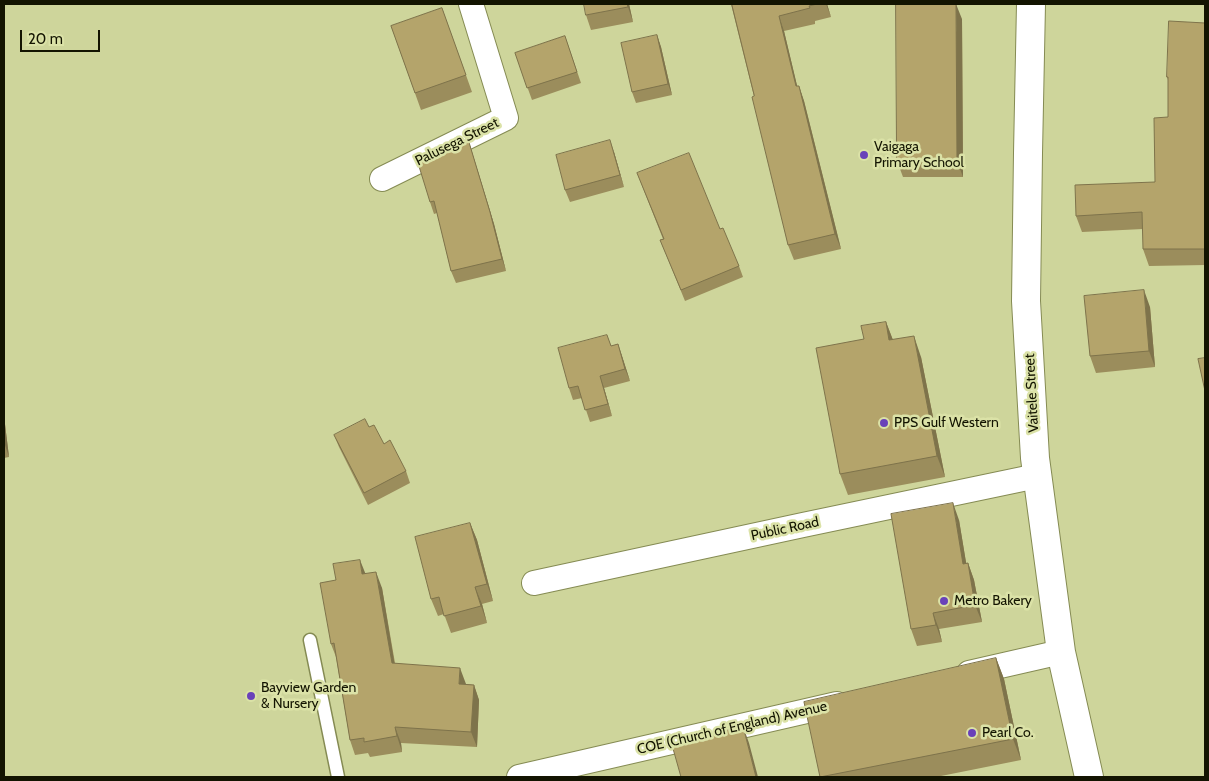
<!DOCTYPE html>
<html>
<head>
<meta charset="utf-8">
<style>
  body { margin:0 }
  #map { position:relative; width:1209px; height:781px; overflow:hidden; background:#ced59b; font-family:Cabin,sans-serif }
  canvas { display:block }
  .frame { position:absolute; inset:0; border:5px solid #131401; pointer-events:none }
  .scale { position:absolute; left:20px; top:30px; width:80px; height:22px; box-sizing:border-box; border:2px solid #131401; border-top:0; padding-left:6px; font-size:15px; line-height:18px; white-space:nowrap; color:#131401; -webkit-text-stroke:4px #dbe2a7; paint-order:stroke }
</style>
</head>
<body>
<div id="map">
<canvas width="1209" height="781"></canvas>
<div class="frame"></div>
<div class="scale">20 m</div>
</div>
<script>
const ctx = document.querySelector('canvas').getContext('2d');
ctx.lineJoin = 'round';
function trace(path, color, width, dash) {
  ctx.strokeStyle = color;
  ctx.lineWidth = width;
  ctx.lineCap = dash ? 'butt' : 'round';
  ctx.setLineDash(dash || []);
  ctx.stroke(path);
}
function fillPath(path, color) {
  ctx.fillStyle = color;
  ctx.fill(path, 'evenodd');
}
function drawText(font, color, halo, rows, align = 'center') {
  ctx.font = font + ' Cabin,sans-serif';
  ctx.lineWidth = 5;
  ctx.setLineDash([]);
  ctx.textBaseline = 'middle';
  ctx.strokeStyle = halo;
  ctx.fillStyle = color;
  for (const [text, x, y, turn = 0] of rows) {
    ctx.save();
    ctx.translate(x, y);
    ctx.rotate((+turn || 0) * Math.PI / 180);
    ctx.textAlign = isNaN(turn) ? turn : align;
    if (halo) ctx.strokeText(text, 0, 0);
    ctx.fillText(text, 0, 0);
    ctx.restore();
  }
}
const lane = new Path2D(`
  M 310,640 L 338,777`);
const street = new Path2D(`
  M 382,179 L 506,118 L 471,4
  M 534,583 L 803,525 L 1037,476
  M 969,673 L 1061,652
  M 519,777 L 837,704`);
const primary = new Path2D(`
  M 1031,4 L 1028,153 L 1026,301 L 1035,458 L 1061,652 L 1089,777`);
trace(lane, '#858b53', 15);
trace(street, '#858b53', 26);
trace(primary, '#858b53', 30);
trace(lane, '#fff', 12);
trace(street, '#fff', 24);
trace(primary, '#fff', 28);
fillPath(new Path2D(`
  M 629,4 L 633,22 L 591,30 L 586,15 Z
  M 731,4 L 827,4 L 831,17 L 815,21 L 815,24 L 784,31 L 797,86 L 799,86 L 804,101 L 841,249 L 794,260 L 788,245 L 754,96 Z
  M 442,8 L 472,92 L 421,110 L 391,26 Z
  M 962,19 L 963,177 L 903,177 L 897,161 Z
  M 1205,23 L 1205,265 L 1149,266 L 1143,249 L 1143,229 L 1082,232 L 1076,216 L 1155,182 L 1168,117 L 1168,80 L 1167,77 Z
  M 657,35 L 661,47 L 672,95 L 636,103 L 632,92 Z
  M 565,36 L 581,83 L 532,100 L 515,53 Z
  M 468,139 L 494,224 L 506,271 L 456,283 L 451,271 L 437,213 L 434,214 L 430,202 Z
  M 614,152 L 624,187 L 570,202 L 565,190 Z
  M 637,173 L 720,229 L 739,266 L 743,277 L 685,301 L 665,252 L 660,240 L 663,239 Z
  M 1150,307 L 1155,367 L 1096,373 L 1090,356 Z
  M 886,322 L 893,340 L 921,357 L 945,477 L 848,495 L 840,474 L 864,339 Z
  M 607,335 L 611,346 L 618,344 L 622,356 L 630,381 L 604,388 L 612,416 L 590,422 L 582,398 L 573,400 L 569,388 Z
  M 4,416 L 9,457 L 4,458 Z
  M 369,427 L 384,444 L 406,471 L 410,483 L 368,505 L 339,447 L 334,435 Z
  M 959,520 L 966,563 L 968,563 L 974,580 L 982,622 L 939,629 L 942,642 L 917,646 L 911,629 Z
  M 470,523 L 477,540 L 493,601 L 482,604 L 487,623 L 451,633 L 444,614 L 438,616 L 431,599 Z
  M 365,574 L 382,588 L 395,663 L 466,684 L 474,685 L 479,700 L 477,747 L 401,743 L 402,752 L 370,757 L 368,753 L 355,755 L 350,740 L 336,657 L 331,644 L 336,580 Z
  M 996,658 L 1004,679 L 1021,760 L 936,777 L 820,777 Z`), '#9b8d5c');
fillPath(new Path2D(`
  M 627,4 L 629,4 L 633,22 Z
  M 826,4 L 827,4 L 831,17 Z
  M 956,4 L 962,19 L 963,177 L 957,161 Z
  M 779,16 L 784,31 L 801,102 L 796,86 Z
  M 657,35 L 661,47 L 672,95 L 668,84 Z
  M 799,86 L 804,101 L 841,249 L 835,234 Z
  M 468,139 L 494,224 L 506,271 L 502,259 Z
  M 610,140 L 614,152 L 624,187 L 620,175 Z
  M 1144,290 L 1150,307 L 1155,367 L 1149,351 Z
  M 886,322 L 894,343 L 889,340 Z
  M 914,336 L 921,357 L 945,477 L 937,456 Z
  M 618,344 L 622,356 L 630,381 L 625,369 Z
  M 600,376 L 604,388 L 612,416 L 608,404 Z
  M 4,416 L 9,457 L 5,445 L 4,438 Z
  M 953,503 L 959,520 L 969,580 L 963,564 Z
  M 470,523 L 477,540 L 493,601 L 487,584 Z
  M 360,560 L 366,575 L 362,574 Z
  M 968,563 L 974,580 L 982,622 L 975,605 Z
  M 376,572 L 382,588 L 397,679 L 392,663 Z
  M 475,587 L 482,604 L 487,623 L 481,606 Z
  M 933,613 L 939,629 L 942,642 L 936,625 Z
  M 996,658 L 1004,679 L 1021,760 L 1013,739 Z
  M 460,668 L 466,684 L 459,684 Z
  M 474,685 L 479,700 L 477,747 L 471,732 Z
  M 743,726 L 749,743 L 758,777 L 756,777 Z
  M 395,727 L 401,743 L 402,752 L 397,736 Z`), '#7e734b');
const building = new Path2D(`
  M 584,4 L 627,4 L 628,7 L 586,15 Z
  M 732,4 L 817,4 L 809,6 L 810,8 L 779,16 L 796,86 L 799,86 L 835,234 L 788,245 L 752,97 L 754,96 Z
  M 896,4 L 956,4 L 957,161 L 897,161 Z
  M 442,8 L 466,75 L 415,93 L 391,26 Z
  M 1169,21 L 1205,23 L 1205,249 L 1143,249 L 1142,212 L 1076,216 L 1075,185 L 1155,182 L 1154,118 L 1168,117 L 1168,77 L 1167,77 Z
  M 657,35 L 668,84 L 632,92 L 621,43 Z
  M 565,36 L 577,72 L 527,88 L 515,53 Z
  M 468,139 L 490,212 L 502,259 L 451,271 L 434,201 L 430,202 L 418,163 Z
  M 610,140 L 620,175 L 565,190 L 556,155 Z
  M 689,153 L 720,229 L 723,228 L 739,266 L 681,290 L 660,240 L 664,239 L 637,173 Z
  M 1144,290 L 1149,351 L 1090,356 L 1084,296 Z
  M 886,322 L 889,340 L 914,336 L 937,456 L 840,474 L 816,348 L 864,339 L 861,326 Z
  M 607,335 L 611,346 L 618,344 L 625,369 L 600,376 L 608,404 L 585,410 L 578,386 L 569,388 L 558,348 Z
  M 1205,358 L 1205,391 L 1198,359 Z
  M 365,419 L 369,427 L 374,425 L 384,444 L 390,440 L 406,471 L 364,493 L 334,435 Z
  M 953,503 L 963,564 L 968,563 L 975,605 L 933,613 L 936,625 L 911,629 L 891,514 Z
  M 470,523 L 487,584 L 475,587 L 481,606 L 444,616 L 439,597 L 431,599 L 415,537 Z
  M 360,560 L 362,574 L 376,572 L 392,663 L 460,668 L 459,684 L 474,685 L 471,732 L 395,727 L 397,736 L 364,742 L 364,738 L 350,740 L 334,643 L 331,644 L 320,583 L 336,580 L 333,564 Z
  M 996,658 L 1013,739 L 820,777 L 804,702 Z
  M 743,726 L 756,777 L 681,777 L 672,745 Z`);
fillPath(building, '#b4a46b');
trace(building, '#7e734b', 1);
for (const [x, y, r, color] of [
  [864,155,5,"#6941b9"],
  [884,423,5,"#6941b9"],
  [944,601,5,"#6941b9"],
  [251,696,5,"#6941b9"],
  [972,733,5,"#6941b9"]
]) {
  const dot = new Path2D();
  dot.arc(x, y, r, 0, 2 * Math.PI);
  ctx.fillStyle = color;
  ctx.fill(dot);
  trace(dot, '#dbe2a7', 2);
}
drawText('14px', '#131401', '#dbe2a7', [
  ["Palusega Street",457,142,-26],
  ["Vaitele Street",1032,393,-93],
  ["Public Road",785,529,-12],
  ["COE (Church of England) Avenue",732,728,-13]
]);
drawText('14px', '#131401', '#dbe2a7', [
  ["Vaigaga",874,147],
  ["Primary School",874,163],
  ["PPS Gulf Western",894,423],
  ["Metro Bakery",954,601],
  ["Bayview Garden",261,688],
  ["& Nursery",261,704],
  ["Pearl Co.",982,733]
], 'left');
</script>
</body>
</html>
